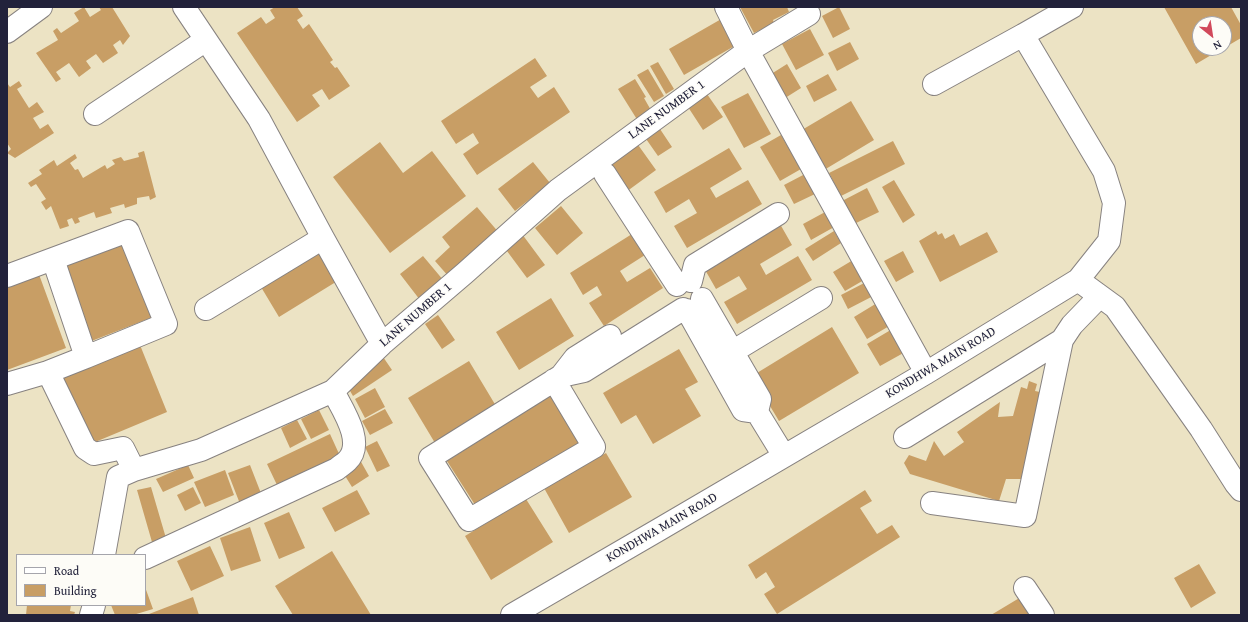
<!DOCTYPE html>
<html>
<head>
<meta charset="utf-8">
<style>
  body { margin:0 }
  #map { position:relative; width:1248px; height:622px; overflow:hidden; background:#ece3c4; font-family:"Gentium Book Plus",serif }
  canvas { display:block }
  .frame { position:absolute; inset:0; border:8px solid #22223b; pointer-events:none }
  .legend { position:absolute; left:16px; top:554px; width:130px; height:52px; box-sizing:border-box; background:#fdfcf7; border:1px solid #a5a5ac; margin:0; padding:5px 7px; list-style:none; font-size:12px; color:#22223b }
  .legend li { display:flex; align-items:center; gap:8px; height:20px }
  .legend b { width:20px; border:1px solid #a5a5ac }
  .north { position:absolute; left:1192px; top:16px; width:40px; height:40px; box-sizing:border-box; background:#fdfcf7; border:1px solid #a5a5ac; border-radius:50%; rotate:150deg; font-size:11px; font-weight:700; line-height:16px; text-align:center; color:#22223b }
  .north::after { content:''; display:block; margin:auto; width:14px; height:18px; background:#d1495b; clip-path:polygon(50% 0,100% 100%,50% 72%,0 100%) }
</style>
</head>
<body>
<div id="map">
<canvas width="1248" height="622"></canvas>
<div class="frame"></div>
<ul class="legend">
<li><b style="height:5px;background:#fff"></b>Road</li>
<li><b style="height:11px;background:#c89e65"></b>Building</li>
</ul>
<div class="north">N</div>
</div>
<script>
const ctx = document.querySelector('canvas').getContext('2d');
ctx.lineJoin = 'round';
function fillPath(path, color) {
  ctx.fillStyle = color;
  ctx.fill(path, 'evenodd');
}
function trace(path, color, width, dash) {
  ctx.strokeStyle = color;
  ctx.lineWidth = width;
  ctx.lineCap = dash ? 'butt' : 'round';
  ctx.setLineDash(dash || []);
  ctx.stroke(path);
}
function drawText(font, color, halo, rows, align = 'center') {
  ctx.font = font + ' "Gentium Book Plus",serif';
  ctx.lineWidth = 3;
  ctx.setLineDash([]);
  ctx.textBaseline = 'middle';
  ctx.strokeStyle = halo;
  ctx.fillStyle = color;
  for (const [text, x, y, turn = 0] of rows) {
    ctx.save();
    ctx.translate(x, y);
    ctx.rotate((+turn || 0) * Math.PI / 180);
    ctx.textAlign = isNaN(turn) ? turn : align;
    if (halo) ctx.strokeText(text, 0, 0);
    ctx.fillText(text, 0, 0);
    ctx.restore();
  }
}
fillPath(new Path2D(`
  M 84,7 L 90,17 L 101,10 L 99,7 L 112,7 L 130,36 L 123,45 L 120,40 L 113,45 L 118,53 L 103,63 L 96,54 L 86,61 L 91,68 L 79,77 L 69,63 L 56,72 L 61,79 L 56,82 L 36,53 L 58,40 L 53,31 L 57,28 L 61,33 L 79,21 L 74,13 Z
  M 275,7 L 297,7 L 303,16 L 297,20 L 303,29 L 309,24 L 333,60 L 330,62 L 335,68 L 337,67 L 350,86 L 329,100 L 322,89 L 312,95 L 320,106 L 297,122 L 237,33 L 261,17 L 266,24 L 275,18 L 270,10 Z
  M 740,7 L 787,7 L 789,12 L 773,20 L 774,23 L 754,33 Z
  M 839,7 L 850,29 L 833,38 L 822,16 Z
  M 1164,7 L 1231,7 L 1241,25 L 1241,38 L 1224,48 L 1224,24 L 1200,24 L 1200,48 L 1223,48 L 1196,64 Z
  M 723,18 L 738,44 L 684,75 L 669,49 Z
  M 810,29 L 824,55 L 796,70 L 782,44 Z
  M 850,42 L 859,59 L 837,71 L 828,53 Z
  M 535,58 L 547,76 L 530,87 L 538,98 L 554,87 L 570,112 L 477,175 L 463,154 L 479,143 L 473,133 L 456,144 L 441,121 Z
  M 658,62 L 674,89 L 666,94 L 650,66 Z
  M 787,64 L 801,88 L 782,100 L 768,76 Z
  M 648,69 L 664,96 L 654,102 L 637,75 Z
  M 828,74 L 837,90 L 814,102 L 806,86 Z
  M 635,79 L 646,97 L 644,98 L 652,112 L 638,121 L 618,89 Z
  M 19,81 L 22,86 L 17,89 L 29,108 L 37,102 L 44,112 L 33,118 L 40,129 L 48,124 L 54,133 L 15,158 L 7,153 L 11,149 L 7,143 L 7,83 L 10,87 Z
  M 748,93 L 771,134 L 744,148 L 721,107 Z
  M 707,94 L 723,117 L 703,130 L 688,107 Z
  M 851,101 L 874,140 L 819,173 L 795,134 Z
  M 658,126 L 672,147 L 658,156 L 644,136 Z
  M 781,135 L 801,169 L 780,181 L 760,147 Z
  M 893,141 L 905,164 L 841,196 L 829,173 Z
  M 380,142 L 403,173 L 432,151 L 466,196 L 390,253 L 333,177 Z
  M 636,142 L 656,170 L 626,192 L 606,164 Z
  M 729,148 L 742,169 L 710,188 L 716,198 L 748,180 L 762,204 L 687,248 L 674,226 L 697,213 L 689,199 L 666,213 L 654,192 Z
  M 144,151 L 156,197 L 150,200 L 149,196 L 137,198 L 137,204 L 125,208 L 124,204 L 110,208 L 112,213 L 96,218 L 94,212 L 78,218 L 80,222 L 75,224 L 72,218 L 67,220 L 69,226 L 60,229 L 51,206 L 46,210 L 41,202 L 46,199 L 36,184 L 31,187 L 28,183 L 42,174 L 39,170 L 54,160 L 57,166 L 75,154 L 77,158 L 70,163 L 75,170 L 78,169 L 83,178 L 105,165 L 107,169 L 115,164 L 112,160 L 121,157 L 124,161 L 139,157 L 138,153 Z
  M 533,162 L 550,183 L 515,211 L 498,189 Z
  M 805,174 L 815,194 L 794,204 L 784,185 Z
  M 894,180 L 915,215 L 903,223 L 882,187 Z
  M 867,188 L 879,212 L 854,224 L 842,201 Z
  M 561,206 L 583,233 L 557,255 L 535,228 Z
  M 477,207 L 500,234 L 449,277 L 435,261 L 450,247 L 442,237 Z
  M 827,211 L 836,226 L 811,240 L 803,224 Z
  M 780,224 L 792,245 L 760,264 L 766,275 L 798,256 L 812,280 L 737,324 L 724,302 L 747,289 L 739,276 L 716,289 L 704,268 Z
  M 834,231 L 841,243 L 813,261 L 805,249 Z
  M 936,231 L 938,235 L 942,233 L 945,239 L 954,234 L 960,246 L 987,232 L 998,252 L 940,282 L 919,241 Z
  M 522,234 L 545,265 L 527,278 L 504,247 Z
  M 632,234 L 645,255 L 620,271 L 627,282 L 650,268 L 663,288 L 604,326 L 589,303 L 602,295 L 597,286 L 583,295 L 570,273 Z
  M 128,236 L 158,315 L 89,342 L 59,262 Z
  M 321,250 L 339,280 L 279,317 L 261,287 Z
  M 903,251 L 914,272 L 896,282 L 884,261 Z
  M 423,256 L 444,281 L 420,300 L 400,274 Z
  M 853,260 L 864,280 L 845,291 L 833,272 Z
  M 37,269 L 66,348 L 7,370 L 7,280 Z
  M 870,280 L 877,294 L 848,309 L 841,295 Z
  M 551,298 L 574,336 L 519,370 L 496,332 Z
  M 877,303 L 891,325 L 867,339 L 854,317 Z
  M 438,315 L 455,340 L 442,349 L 425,324 Z
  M 832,327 L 859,373 L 779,421 L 752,376 Z
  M 894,328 L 907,351 L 880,366 L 867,344 Z
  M 140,345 L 167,412 L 88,445 L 61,377 Z
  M 679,349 L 698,382 L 685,389 L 701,416 L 653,444 L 636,415 L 621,424 L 603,393 Z
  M 379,351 L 392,370 L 353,396 L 346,384 Z
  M 469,361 L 496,406 L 435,443 L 408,398 Z
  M 1029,381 L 1037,384 L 1035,391 L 1045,393 L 1022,479 L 1006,479 L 999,501 L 910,474 L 904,463 L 909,455 L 926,461 L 934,441 L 944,456 L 964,442 L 957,432 L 1000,402 L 998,417 L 1013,416 L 1021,387 L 1027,389 Z
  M 375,388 L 385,407 L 365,418 L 355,399 Z
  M 554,393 L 583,440 L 477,508 L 447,461 Z
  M 385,409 L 393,423 L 370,435 L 362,421 Z
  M 319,410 L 329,430 L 311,439 L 301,419 Z
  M 297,420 L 307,439 L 290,448 L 281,428 Z
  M 330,434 L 340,456 L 277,485 L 267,464 Z
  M 377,441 L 390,466 L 377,472 L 365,447 Z
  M 606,453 L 632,497 L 569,533 L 544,488 Z
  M 360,460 L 369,476 L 352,487 L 342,471 Z
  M 188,465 L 194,478 L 163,492 L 156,479 Z
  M 250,465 L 264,501 L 242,509 L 228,473 Z
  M 225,470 L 234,495 L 205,507 L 194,482 Z
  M 151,487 L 168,545 L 154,549 L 137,490 Z
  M 193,487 L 201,503 L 185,511 L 177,495 Z
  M 357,490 L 370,514 L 335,532 L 322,508 Z
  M 865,490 L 872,501 L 860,508 L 877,534 L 892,525 L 900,537 L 777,614 L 764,594 L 775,587 L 766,572 L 756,579 L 748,565 Z
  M 526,499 L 553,542 L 491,580 L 465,536 Z
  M 289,512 L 305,548 L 279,559 L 264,523 Z
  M 250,527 L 261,561 L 231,571 L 220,538 Z
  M 210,546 L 224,576 L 191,591 L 177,561 Z
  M 332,551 L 371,615 L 293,615 L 275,586 Z
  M 1199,564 L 1216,593 L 1191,608 L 1174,578 Z
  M 145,587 L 153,609 L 133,615 L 115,615 L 111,605 L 145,605 Z
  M 193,597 L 199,615 L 149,615 L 149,614 Z
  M 1021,597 L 1031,615 L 991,615 Z
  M 27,605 L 71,605 L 70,611 L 75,612 L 74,615 L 26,615 Z`), '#c89e65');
const minor = new Path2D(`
  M 184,7 L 259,119 L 323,238 L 382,344
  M 726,7 L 748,51 L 926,373
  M 7,32 L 41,7
  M 934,84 L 1023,35
  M 95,114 L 206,40
  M 605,174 L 677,285
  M 7,276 L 128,231 L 166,324 L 86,357
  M 1078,280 L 1115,307 L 1201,429 L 1236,484 L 1241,490
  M 691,281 L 695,265 L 778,214
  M 702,299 L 760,399 L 757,412 L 784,456
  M 206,309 L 323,238
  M 687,310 L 743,410 L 757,412
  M 732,352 L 821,298
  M 48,372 L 86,357 L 53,259
  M 561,376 L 575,358 L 610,336
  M 554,380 L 594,447 L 469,520 L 430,458 L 561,376 L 584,371 L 683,309
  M 7,384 L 48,372 L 85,448 L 94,454 L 123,448 L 134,470
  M 905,437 L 1062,340 L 1072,325 L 1100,296
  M 932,503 L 1025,516 L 1062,340
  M 104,555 L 118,477 L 134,470 L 201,450 L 333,391 L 382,344 L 465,273 L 558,190 L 748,51 L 809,14
  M 145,558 L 337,469 C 340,466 344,464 347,461 C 366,443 342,409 333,391
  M 1025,588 L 1043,615
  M 91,615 L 94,605
  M 512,615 L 660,529 L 926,373 L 1078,280 L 1109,241 L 1114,203 L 1104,171 L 1023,35 L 1072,7`);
trace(minor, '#878280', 24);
trace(minor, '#fff', 22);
drawText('13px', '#22223b', '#fdfcf7', [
  ["LANE NUMBER 1",667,110,-36],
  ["LANE NUMBER 1",416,315,-41],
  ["KONDHWA MAIN ROAD",941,363,-31],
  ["KONDHWA MAIN ROAD",662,528,-30]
]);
</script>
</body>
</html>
